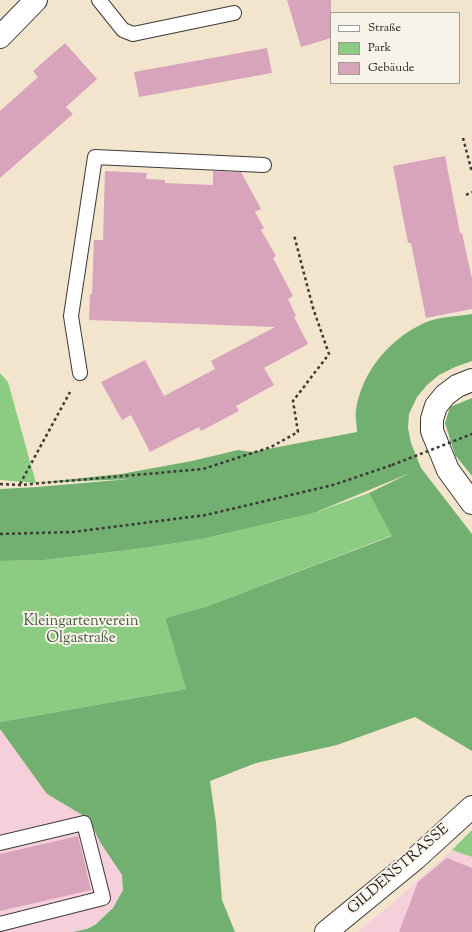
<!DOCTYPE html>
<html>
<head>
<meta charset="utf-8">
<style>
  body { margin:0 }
  #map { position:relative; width:472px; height:932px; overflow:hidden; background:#f3e5cd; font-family:"Sorts Mill Goudy",serif }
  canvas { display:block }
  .legend { position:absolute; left:330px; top:12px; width:130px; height:72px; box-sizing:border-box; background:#f7f3e8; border:1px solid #9f9d96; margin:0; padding:5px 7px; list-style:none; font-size:12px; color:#1c1c1c }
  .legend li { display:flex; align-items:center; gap:8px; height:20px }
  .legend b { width:20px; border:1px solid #9f9d96 }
</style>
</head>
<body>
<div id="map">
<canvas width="472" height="932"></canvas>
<ul class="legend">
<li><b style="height:5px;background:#fff"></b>Straße</li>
<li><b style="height:11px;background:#8ccc82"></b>Park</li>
<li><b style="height:11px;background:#d7a4bc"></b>Gebäude</li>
</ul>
</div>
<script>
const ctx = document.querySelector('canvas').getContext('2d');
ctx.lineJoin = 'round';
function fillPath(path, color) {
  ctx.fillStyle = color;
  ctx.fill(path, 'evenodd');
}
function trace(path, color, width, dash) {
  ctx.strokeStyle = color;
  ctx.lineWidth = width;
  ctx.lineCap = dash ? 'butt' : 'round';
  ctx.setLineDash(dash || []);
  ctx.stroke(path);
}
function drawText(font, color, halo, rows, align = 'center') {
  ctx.font = font + ' "Sorts Mill Goudy",serif';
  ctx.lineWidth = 4;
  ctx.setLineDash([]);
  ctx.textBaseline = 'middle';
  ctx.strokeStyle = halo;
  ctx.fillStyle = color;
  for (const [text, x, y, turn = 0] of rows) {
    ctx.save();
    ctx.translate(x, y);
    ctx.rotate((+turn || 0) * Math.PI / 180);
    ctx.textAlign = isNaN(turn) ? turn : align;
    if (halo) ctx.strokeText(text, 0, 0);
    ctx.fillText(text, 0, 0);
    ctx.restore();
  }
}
fillPath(new Path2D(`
  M 0,729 L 47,794 L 89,819 L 100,842 L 122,875 L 123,890 L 113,908 L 95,925 L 87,929 L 73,932 L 0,932 Z
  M 452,850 L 472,857 L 472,932 L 357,932 L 387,908 Z`), '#f5cfd9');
fillPath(new Path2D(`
  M 0,373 L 8,382 L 36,483 L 0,480 Z
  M 369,493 L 393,535 L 205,607 L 165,618 L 186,689 L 0,722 L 0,561 L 44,560 L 137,549 L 202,539 L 314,513 Z
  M 472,830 L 472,857 L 452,850 Z`), '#8ccc82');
fillPath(new Path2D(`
  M 472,314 L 472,361 L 455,367 L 439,375 L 427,385 L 417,397 L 409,414 L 408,428 L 411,443 L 421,468 L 472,534 L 472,751 L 415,717 L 337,745 L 256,763 L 210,781 L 216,823 L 222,900 L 235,932 L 73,932 L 87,929 L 95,925 L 113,908 L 123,890 L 122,875 L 100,842 L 89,819 L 47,794 L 0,729 L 0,722 L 186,689 L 165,618 L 205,607 L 392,536 L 369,493 L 410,473 L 314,513 L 202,539 L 137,549 L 44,560 L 0,561 L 0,489 L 37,487 L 130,479 L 36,483 L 121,474 L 192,461 L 238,450 L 252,452 L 357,432 C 357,425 355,417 356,410 C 362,370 392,336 429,321 C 440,317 460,316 472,314 Z
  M 472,398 L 472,476 L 455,455 L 445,423 L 450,407 Z`), '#71b070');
fillPath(new Path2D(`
  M 287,0 L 331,0 L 331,38 L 301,47 Z
  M 65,43 L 97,79 L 66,107 L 73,114 L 0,178 L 0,111 L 38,77 L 33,71 Z
  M 267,48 L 272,73 L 139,97 L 134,72 Z
  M 445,156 L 460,233 L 462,233 L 472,279 L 472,309 L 426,318 L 411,243 L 408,243 L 393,166 Z
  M 105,171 L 147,173 L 146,179 L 165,180 L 165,183 L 213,185 L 213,171 L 241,172 L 261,209 L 255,212 L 264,228 L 261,230 L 276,256 L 273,258 L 293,296 L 288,299 L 296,316 L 294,317 L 308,344 L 264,368 L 274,385 L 236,406 L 239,411 L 201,431 L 199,427 L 150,452 L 131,415 L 122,420 L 101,382 L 145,360 L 164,396 L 215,369 L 211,361 L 275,327 L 89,320 L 90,294 L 92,294 L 94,240 L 103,240 Z
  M 78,836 L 91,890 L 0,911 L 0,854 Z
  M 447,858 L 472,868 L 472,932 L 399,932 L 418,882 Z`), '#d7a4bc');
const service = new Path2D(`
  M 99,0 L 123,30 L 133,34 L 234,13
  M 80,373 L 71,316 L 95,157 L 264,165
  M 0,843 L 84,823 L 103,898 L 0,924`);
const minor = new Path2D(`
  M 0,37 L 36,0
  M 472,380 L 457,386 L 445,395 L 436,406 L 432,419 L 432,431 L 448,470 L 472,503
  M 326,932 L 415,859 L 472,807`);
trace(service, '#3c3a37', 16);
trace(minor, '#3c3a37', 24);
trace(new Path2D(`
  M 463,138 L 472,172
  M 466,195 L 472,192
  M 0,484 L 20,485 L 203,469 L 271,447 L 298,432 L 293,401 L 329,354 L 313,308 L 294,235
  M 20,484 L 70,392
  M 0,534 L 73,532 L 206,515 L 333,485 L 392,465`), '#3c3a37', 2.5, [3, 3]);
trace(service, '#fff', 14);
trace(minor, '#fff', 22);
trace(new Path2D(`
  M 392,465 L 472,434`), '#3c3a37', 2.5, [3, 3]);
drawText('15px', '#435a40', '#f7f3e8', [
  ["Kleingartenverein",81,622],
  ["Olgastraße",81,639]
]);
drawText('15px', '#1c1c1c', '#f7f3e8', [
  ["GILDENSTRASSE",399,870,-41]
]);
</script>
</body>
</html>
